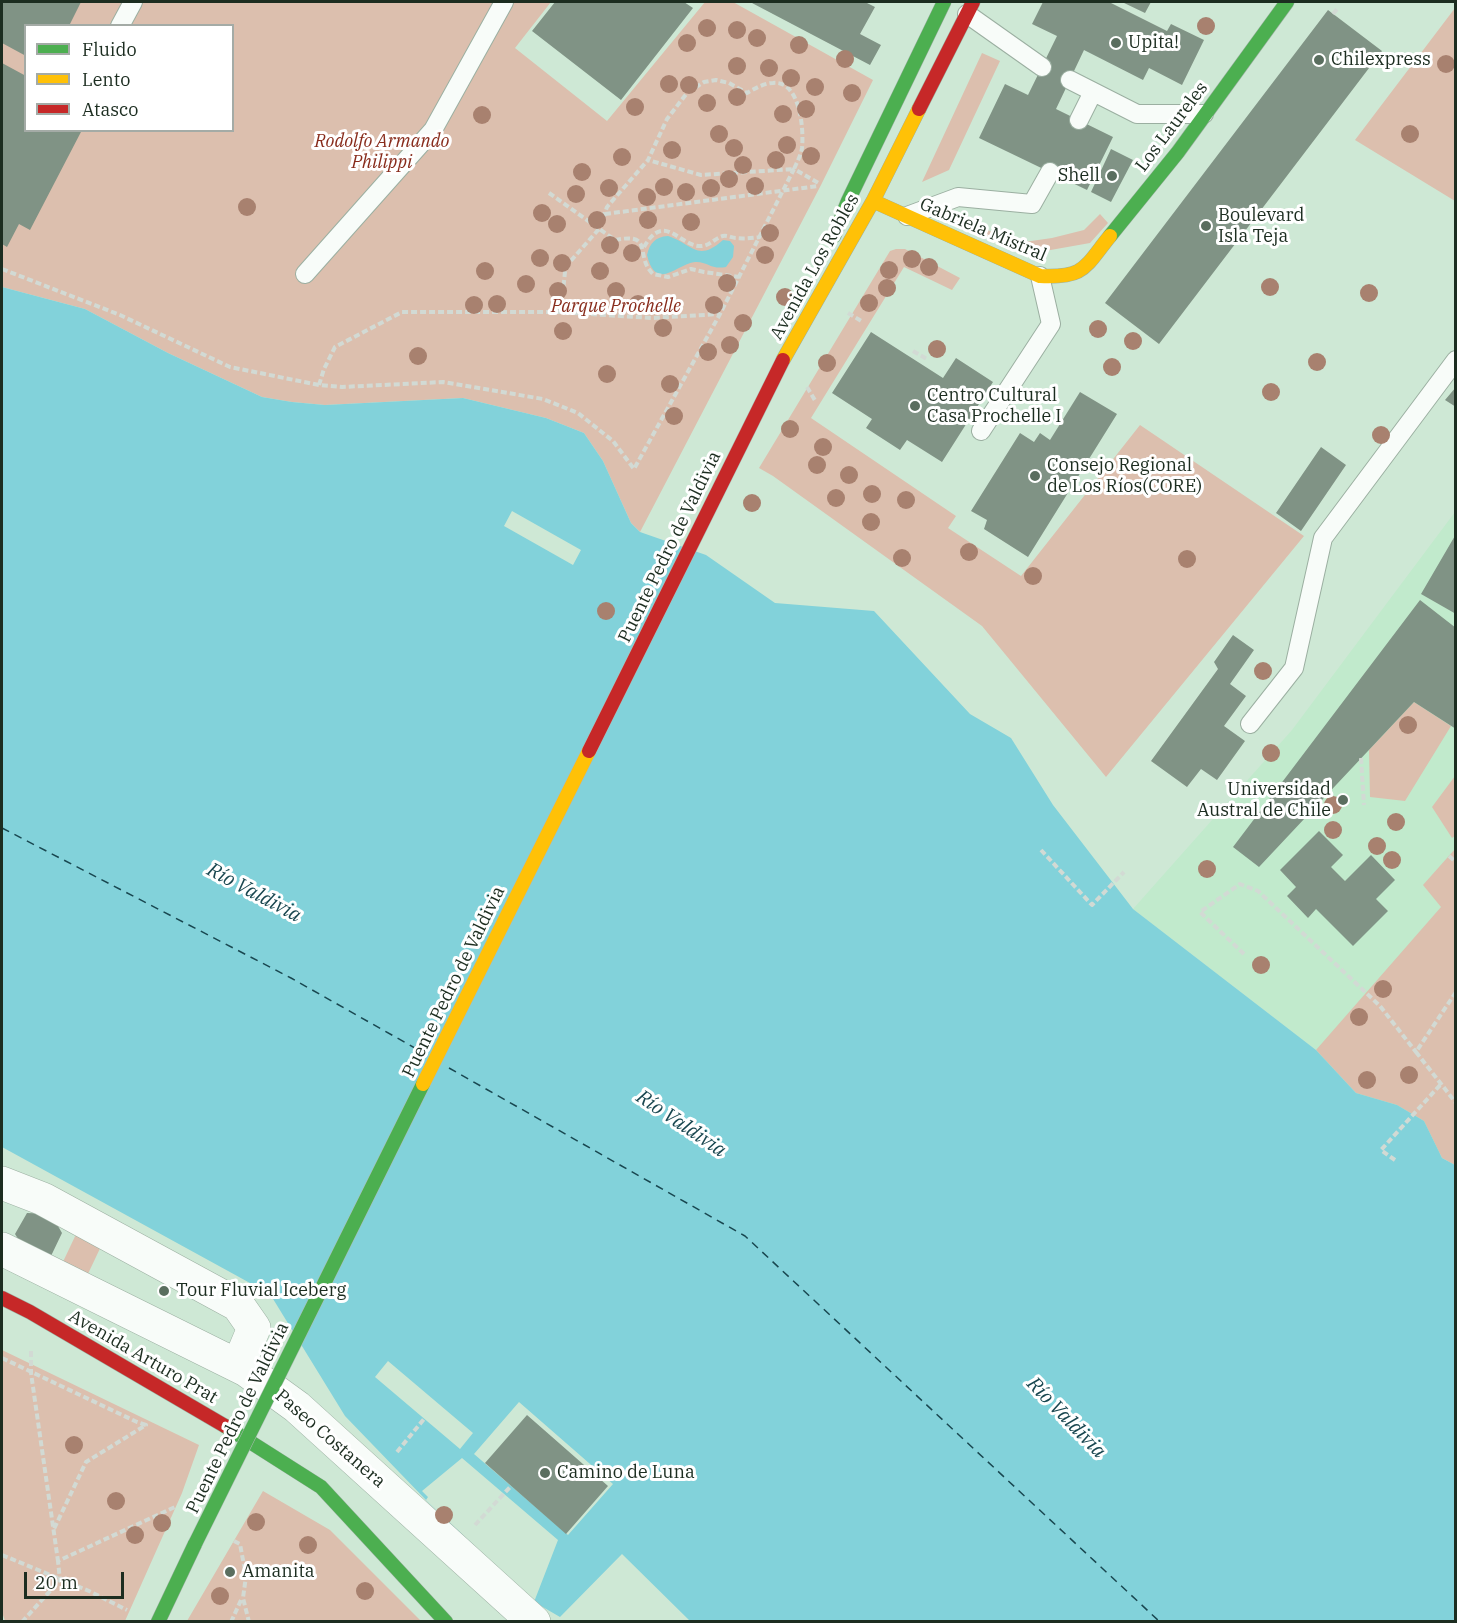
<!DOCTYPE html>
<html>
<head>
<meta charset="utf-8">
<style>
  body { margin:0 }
  #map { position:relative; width:1457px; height:1623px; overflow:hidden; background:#cee8d5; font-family:"IBM Plex Serif",serif }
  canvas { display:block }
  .frame { position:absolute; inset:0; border:3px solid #1c2d20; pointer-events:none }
  .legend { position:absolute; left:24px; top:24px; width:210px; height:108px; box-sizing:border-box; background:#fff; border:2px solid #a4aba6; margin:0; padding:8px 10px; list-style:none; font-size:18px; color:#1c2d20 }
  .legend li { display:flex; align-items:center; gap:12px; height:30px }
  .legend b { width:30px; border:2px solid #a4aba6 }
  .scale { position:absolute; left:24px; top:1572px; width:100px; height:27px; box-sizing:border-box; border:3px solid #1c2d20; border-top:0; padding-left:8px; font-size:18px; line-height:21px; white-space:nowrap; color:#1c2d20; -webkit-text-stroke:4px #fff; paint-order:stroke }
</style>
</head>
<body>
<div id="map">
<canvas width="1457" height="1623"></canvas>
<div class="frame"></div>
<ul class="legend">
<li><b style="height:8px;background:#4caf50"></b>Fluido</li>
<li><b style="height:8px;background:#ffc107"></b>Lento</li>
<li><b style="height:8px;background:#c62828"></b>Atasco</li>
</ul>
<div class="scale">20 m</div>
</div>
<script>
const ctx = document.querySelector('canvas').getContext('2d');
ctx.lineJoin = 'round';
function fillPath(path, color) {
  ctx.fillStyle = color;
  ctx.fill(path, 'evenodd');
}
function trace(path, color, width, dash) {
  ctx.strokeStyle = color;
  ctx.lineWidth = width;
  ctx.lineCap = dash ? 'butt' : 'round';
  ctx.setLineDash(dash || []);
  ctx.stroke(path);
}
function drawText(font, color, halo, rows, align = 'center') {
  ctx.font = font + ' "IBM Plex Serif",serif';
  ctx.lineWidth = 6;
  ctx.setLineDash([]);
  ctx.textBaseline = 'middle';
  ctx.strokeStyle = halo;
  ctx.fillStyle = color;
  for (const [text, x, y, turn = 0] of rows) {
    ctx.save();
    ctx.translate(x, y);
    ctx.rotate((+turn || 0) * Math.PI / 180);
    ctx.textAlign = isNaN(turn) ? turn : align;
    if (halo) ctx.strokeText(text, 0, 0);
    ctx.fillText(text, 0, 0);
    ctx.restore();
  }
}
fillPath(new Path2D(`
  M 1455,512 L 1455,1165 L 1356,1093 L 1316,1050 L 1133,909 L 1292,730 Z`), '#c1eacc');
fillPath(new Path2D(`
  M 2,2 L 551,2 L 515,48 L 607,121 L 705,2 L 733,2 L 873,80 L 821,185 L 640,532 L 631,523 L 603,461 L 584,433 L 546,418 L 463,398 L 325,405 L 292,402 L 262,397 L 168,353 L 85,309 L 2,287 ZM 26,26 L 232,26 L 232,130 L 26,130 Z
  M 1455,8 L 1455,201 L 1355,140 Z
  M 982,53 L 1000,61 L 949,170 L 922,182 Z
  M 938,208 L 1017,243 L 1052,238 L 1084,230 L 1100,214 L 1108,223 L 1090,243 L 1028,254 L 934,215 Z
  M 896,249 L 905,249 L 960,278 L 952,290 L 904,267 L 811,418 L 956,516 L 948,528 L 1021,576 L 1140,425 L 1304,536 L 1106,777 L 982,626 L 773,476 L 759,468 L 890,251 Z
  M 1414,702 L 1451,726 L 1405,801 L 1370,797 L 1369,750 Z
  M 1455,776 L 1456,835 L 1452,838 L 1432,807 Z
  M 1455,849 L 1455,1165 L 1442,1158 L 1424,1121 L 1397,1105 L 1356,1093 L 1316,1050 L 1441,907 L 1423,885 Z
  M 79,1228 L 104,1240 L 86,1278 L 61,1266 Z
  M 2,1350 L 199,1445 L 182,1493 L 125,1621 L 5,1621 L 2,1612 Z
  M 263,1491 L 330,1530 L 421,1621 L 187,1621 Z`), '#dcbfae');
fillPath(new Path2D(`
  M 668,236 C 693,244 697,263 723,240 L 730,241 L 734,246 L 733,257 L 726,267 C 711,270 707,261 695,262 C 678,263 656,293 647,255 C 650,243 655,237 668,236 Z
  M 2,287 L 85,309 L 168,353 L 262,397 L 292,402 L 325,405 L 463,398 L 546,418 L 584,433 L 603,461 L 631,523 L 640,532 L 706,555 L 775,603 L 874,611 L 970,714 L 1011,738 L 1053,805 L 1133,909 L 1316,1050 L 1356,1093 L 1397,1105 L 1424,1121 L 1442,1158 L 1455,1165 L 1455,1621 L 690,1621 L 622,1554 L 560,1617 L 529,1599 L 426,1500 L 345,1416 L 270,1294 L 2,1147 Z`), '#82d2da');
fillPath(new Path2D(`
  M 512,511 L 581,550 L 573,565 L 504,526 Z
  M 388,1361 L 473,1433 L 460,1449 L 375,1377 Z
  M 519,1402 L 613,1484 L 568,1535 L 474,1454 Z
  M 462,1458 L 558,1540 L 534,1602 L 426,1500 L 428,1497 L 422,1491 Z`), '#cee8d5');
trace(new Path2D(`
  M 2,828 L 291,978 L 422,1052
  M 449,1068 L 745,1236 L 1160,1622`), '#194750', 1.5, [8, 6]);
fillPath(new Path2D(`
  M 2,2 L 81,2 L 69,26 L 26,26 L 26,56 L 2,43 Z
  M 555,2 L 684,2 L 693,8 L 621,100 L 532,31 Z
  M 753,2 L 865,2 L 875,7 L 860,34 L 881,45 L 870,65 L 752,3 Z
  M 1043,2 L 1109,2 L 1167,31 L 1171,24 L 1204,40 L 1182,85 L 1149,68 L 1143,80 L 1084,50 L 1056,109 L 1113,137 L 1087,190 L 979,138 L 1005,84 L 1028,95 L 1057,36 L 1032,24 Z
  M 1122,2 L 1151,2 L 1145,13 Z
  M 1328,10 L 1382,51 L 1159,344 L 1105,303 Z
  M 2,63 L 26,76 L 26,130 L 82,130 L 30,230 L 19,224 L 7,247 L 2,244 Z
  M 1111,149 L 1133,160 L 1111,202 L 1091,192 Z
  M 871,332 L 943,378 L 956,358 L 993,382 L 942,462 L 907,440 L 900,450 L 866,428 L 872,419 L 832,393 Z
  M 1456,387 L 1456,407 L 1445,400 Z
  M 1080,392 L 1117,414 L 1028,557 L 984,529 L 987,520 L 971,511 L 1020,433 L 1034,442 L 1040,433 L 1050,440 Z
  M 1321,447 L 1346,465 L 1301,531 L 1276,513 Z
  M 1456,534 L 1456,614 L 1421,594 Z
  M 1420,600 L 1456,628 L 1456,729 L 1414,702 L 1259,867 L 1233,847 Z
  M 1233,635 L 1254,650 L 1230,684 L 1246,696 L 1224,726 L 1245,741 L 1217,780 L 1201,769 L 1187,787 L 1151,761 L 1218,669 L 1214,662 Z
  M 1319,831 L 1343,855 L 1331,867 L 1345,881 L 1371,855 L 1395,880 L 1376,899 L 1388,911 L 1353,946 L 1316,909 L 1308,918 L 1287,896 L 1296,887 L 1280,870 Z
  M 27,1213 L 51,1214 L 62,1233 L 51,1256 L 28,1255 L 15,1234 Z
  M 527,1415 L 608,1486 L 566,1534 L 485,1463 Z`), '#809385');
const lane = new Path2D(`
  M 967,14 L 1042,67
  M 120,26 L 133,2
  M 1070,80 L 1137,114 L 1204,114
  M 1079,120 L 1093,92
  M 907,216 L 958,197 L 1032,204 L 1050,172
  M 305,274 L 433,130 L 504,2
  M 981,431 L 1051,324 L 1040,276
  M 1250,724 L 1294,668 L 1323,538 L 1456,360`);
const street = new Path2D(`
  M 2,1183 L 43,1199 L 238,1305 L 254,1328 L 238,1366
  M 2,1249 L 246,1370 L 297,1407 L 534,1622`);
const fast = new Path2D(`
  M 834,236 L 848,201 L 944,2
  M 1110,236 L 1178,152 L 1287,2
  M 225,1426 L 321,1487 L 446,1622
  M 158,1622 L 195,1544`);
const slow = new Path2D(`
  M 873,201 L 1040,276 C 1085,278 1084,268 1110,236
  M 783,360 L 873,201 L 919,109`);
const jam = new Path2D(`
  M 919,109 L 973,2
  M 2,1298 L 30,1312 L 225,1426`);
trace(lane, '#9bafa1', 20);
trace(street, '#9bafa1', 34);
trace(fast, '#9bafa1', 15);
trace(slow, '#9bafa1', 15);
trace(jam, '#9bafa1', 15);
trace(new Path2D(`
  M 1333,14 L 1338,8
  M 549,193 L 615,240 C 655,232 634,256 653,274 L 668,277 L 691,269 L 704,272 L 739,277
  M 605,214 L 818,186
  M 644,247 C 665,210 680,248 702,246 C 711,245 715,238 723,236 C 727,235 732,238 736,238 C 744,239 752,238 760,237
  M 2,269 L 120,315 L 230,367 L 319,385 L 342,387 L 443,382 L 543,399 L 578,413 L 613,441 L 634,469 L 720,314 L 794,169 L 820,184
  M 558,312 L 559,299 L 563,291 L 565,272 L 568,264 L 599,229 L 607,207 L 648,160 L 667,119 L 687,93 L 704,82 L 716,80 L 729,83 L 747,93 C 754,89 764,83 773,83 C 800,80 804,129 802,148 C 801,155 797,162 794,169 L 701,175 L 648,160
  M 848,313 L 863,322
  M 913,351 L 927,359
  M 319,385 L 324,369 L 335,347 L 402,312 L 558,312 L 652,318 L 720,314
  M 807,387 L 816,402
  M 1361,758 L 1364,805
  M 1041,850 L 1092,905 L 1124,872
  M 1449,856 L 1456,862
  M 1244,954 L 1200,912 L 1240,884 L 1258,891 L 1380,1006 L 1416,1052
  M 1456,992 L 1416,1052 L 1456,1103
  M 1395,1160 L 1381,1150 L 1441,1084
  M 31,1351 L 31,1373 L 58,1561
  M 2,1358 L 137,1422 L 146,1425 L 86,1462 L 53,1531
  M 397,1452 L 424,1419
  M 475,1525 L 511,1486
  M 234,1541 L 240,1544 L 246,1576 L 243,1598 L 249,1622
  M 2,1555 L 89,1591 L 127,1610
  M 22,1622 L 60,1580 L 58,1561 L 177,1506
  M 231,1622 L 242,1598`), '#d2dad4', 4, [6, 3]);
trace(lane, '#f8fcf9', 18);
trace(street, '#f8fcf9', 33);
trace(fast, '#4caf50', 14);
trace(slow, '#ffc107', 14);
trace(jam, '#c62828', 14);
const fastBridge = new Path2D(`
  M 195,1544 L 423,1084`);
const slowBridge = new Path2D(`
  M 423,1084 L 589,751`);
const jamBridge = new Path2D(`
  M 589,751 L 783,360`);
trace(fastBridge, '#aebcb6', 15, []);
trace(slowBridge, '#aebcb6', 15, []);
trace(jamBridge, '#aebcb6', 15, []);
trace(fastBridge, '#4caf50', 14);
trace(slowBridge, '#ffc107', 14);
trace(jamBridge, '#c62828', 14);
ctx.fillStyle = '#a8816f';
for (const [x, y] of [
  [1206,26],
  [707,28],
  [737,30],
  [757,38],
  [687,43],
  [799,45],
  [845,59],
  [1446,64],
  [737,66],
  [769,68],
  [791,78],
  [669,84],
  [689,85],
  [815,87],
  [852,93],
  [737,97],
  [707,103],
  [635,107],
  [806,109],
  [783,114],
  [482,115],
  [719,134],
  [1410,134],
  [787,145],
  [734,148],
  [672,150],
  [811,156],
  [622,157],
  [776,160],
  [743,165],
  [582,172],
  [729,179],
  [755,186],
  [664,187],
  [609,188],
  [711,188],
  [686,192],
  [576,194],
  [647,197],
  [247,207],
  [542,213],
  [597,220],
  [648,220],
  [691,222],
  [557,224],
  [770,233],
  [610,245],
  [632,253],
  [765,255],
  [540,258],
  [912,259],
  [562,263],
  [929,267],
  [889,270],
  [485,271],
  [600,271],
  [727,283],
  [526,284],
  [1270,287],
  [887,288],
  [558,291],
  [616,291],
  [1369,293],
  [785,297],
  [869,303],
  [497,304],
  [638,304],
  [474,305],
  [714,305],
  [743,323],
  [663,328],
  [1098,329],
  [563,331],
  [1133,341],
  [730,345],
  [937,349],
  [708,352],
  [418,356],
  [1317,362],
  [827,363],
  [1112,367],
  [607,374],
  [670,384],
  [1271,392],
  [674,416],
  [790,429],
  [1381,435],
  [823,447],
  [817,465],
  [849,475],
  [872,494],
  [836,498],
  [906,500],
  [752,503],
  [871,522],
  [969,552],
  [902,558],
  [1187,559],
  [1033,576],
  [606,611],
  [1263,671],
  [1408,725],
  [1271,753],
  [1333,805],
  [1396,822],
  [1333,830],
  [1377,846],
  [1392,860],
  [1207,869],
  [1261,965],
  [1383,989],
  [1359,1017],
  [1409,1075],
  [1367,1080],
  [74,1445],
  [116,1501],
  [444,1515],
  [256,1522],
  [162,1523],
  [135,1535],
  [308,1545],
  [365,1591],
  [220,1596]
]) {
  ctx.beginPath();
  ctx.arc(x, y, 9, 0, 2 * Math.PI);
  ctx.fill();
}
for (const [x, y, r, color] of [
  [1116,43,6,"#5a6e5f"],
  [1319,60,6,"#5a6e5f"],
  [1112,176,6,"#5a6e5f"],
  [1206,226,6,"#5a6e5f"],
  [915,406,6,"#5a6e5f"],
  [1035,476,6,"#5a6e5f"],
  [1343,800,6,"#5a6e5f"],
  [164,1291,6,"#5a6e5f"],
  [545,1473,6,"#5a6e5f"],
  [230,1572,6,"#5a6e5f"]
]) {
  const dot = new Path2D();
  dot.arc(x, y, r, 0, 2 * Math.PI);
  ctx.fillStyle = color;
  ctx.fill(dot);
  trace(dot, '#fff', 2);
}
drawText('18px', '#1c2d20', '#fff', [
  ["Upita!",1128,43],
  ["Chilexpress",1331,60],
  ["Shell",1100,176,"right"],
  ["Boulevard",1218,216],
  ["Isla Teja",1218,237],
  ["Centro Cultural",927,396],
  ["Casa Prochelle I",927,417],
  ["Consejo Regional",1047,466],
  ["de Los Ríos(CORE)",1047,487],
  ["Universidad",1331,790,"right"],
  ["Austral de Chile",1331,811,"right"],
  ["Tour Fluvial Iceberg",176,1291],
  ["Camino de Luna",557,1473],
  ["Amanita",242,1572]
], 'left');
drawText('18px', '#1c2d20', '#fff', [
  ["Los Laureles",1172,127,-53],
  ["Gabriela Mistral",983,230,23],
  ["Avenida Los Robles",815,267,-61],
  ["Puente Pedro de Valdivia",670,547,-64],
  ["Puente Pedro de Valdivia",454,982,-64],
  ["Avenida Arturo Prat",143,1357,30],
  ["Puente Pedro de Valdivia",238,1418,-64],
  ["Paseo Costanera",330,1439,41]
]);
drawText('italic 18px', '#882c1c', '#fff', [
  ["Rodolfo Armando",382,142],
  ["Philippi",382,163],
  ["Parque Prochelle",616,307]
]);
drawText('italic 20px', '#194750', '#fff', [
  ["Río Valdivia",254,893,28],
  ["Río Valdivia",681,1124,34],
  ["Río Valdivia",1066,1418,46]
]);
</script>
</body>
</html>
